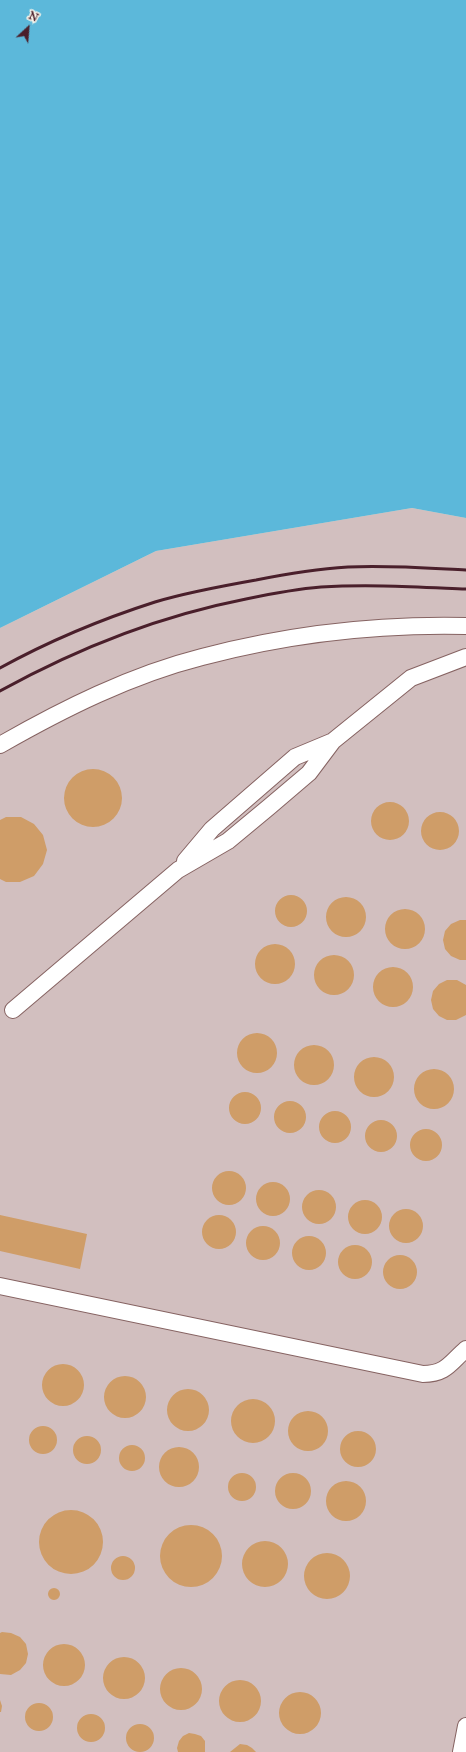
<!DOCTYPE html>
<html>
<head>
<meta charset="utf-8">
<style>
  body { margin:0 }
  #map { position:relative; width:466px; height:1752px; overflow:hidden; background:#f6e1c9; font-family:"IM FELL Great Primer",serif }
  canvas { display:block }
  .north { position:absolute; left:8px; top:8px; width:40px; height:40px; -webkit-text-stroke:3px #fbf7ec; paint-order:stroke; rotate:26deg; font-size:11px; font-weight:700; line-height:16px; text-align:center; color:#4a1f2b }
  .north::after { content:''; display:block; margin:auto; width:14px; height:18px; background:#4a1f2b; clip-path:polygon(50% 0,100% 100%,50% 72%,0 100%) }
</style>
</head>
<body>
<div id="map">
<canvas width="466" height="1752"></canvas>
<div class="north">N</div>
</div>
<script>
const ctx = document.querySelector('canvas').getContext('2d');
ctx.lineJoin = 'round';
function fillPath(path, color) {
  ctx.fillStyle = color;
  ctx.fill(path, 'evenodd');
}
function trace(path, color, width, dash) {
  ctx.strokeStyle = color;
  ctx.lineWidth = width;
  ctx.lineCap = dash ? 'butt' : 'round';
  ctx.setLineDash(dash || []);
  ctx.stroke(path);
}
fillPath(new Path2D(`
  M 412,508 L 466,518 L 466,1752 L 0,1752 L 0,628 L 156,551 Z`), '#d2bfbf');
fillPath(new Path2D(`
  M 0,0 L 466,0 L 466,518 L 412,508 L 156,551 L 0,628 Z`), '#5cb8da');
fillPath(new Path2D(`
  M64 798a29 29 0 1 1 58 0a29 29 0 1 1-58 0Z
  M371 821a19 19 0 1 1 38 0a19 19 0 1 1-38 0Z
  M421 831a19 19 0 1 1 38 0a19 19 0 1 1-38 0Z
  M 6,817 L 21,817 L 34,824 L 43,835 L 47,850 L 43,864 L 34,876 L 20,882 L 6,882 L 0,879 L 0,820 Z
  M275 911a16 16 0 1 1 32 0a16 16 0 1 1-32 0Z
  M326 917a20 20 0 1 1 40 0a20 20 0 1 1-40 0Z
  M385 929a20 20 0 1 1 40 0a20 20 0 1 1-40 0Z
  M 460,920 L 466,920 L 466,960 L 460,960 L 451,956 L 445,949 L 443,940 L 445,931 L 451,924 Z
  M255 964a20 20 0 1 1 40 0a20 20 0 1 1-40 0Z
  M314 975a20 20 0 1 1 40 0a20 20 0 1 1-40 0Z
  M373 987a20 20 0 1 1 40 0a20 20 0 1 1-40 0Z
  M 447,980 L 457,980 L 466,985 L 466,1015 L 456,1020 L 447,1020 L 439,1016 L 433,1009 L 431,1000 L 433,991 L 439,984 Z
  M237 1053a20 20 0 1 1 40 0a20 20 0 1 1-40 0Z
  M294 1065a20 20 0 1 1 40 0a20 20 0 1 1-40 0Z
  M354 1077a20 20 0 1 1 40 0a20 20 0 1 1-40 0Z
  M414 1089a20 20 0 1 1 40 0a20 20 0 1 1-40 0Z
  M229 1108a16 16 0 1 1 32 0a16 16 0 1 1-32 0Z
  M274 1117a16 16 0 1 1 32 0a16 16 0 1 1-32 0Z
  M319 1127a16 16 0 1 1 32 0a16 16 0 1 1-32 0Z
  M365 1136a16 16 0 1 1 32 0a16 16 0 1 1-32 0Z
  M410 1145a16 16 0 1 1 32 0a16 16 0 1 1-32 0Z
  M212 1188a17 17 0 1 1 34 0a17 17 0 1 1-34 0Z
  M256 1199a17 17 0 1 1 34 0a17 17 0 1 1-34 0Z
  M302 1207a17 17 0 1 1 34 0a17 17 0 1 1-34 0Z
  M348 1217a17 17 0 1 1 34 0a17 17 0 1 1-34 0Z
  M389 1226a17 17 0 1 1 34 0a17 17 0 1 1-34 0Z
  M 0,1215 L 87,1234 L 80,1269 L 0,1251 Z
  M202 1232a17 17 0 1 1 34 0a17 17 0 1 1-34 0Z
  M246 1243a17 17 0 1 1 34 0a17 17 0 1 1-34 0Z
  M292 1253a17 17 0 1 1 34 0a17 17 0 1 1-34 0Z
  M338 1262a17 17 0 1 1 34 0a17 17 0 1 1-34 0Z
  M383 1272a17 17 0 1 1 34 0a17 17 0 1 1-34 0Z
  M42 1385a21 21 0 1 1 42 0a21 21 0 1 1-42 0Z
  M104 1397a21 21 0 1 1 42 0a21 21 0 1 1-42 0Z
  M167 1410a21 21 0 1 1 42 0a21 21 0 1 1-42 0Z
  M231 1421a22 22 0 1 1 44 0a22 22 0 1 1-44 0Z
  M288 1431a20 20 0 1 1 40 0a20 20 0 1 1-40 0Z
  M29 1440a14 14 0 1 1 28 0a14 14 0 1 1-28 0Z
  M340 1449a18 18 0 1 1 36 0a18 18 0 1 1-36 0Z
  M73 1450a14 14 0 1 1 28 0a14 14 0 1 1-28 0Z
  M119 1458a13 13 0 1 1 26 0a13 13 0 1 1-26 0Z
  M159 1467a20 20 0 1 1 40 0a20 20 0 1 1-40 0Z
  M275 1491a18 18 0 1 1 36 0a18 18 0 1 1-36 0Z
  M228 1487a14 14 0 1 1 28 0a14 14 0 1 1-28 0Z
  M326 1501a20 20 0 1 1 40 0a20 20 0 1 1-40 0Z
  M39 1542a32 32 0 1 1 64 0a32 32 0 1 1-64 0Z
  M160 1556a31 31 0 1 1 62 0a31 31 0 1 1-62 0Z
  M242 1564a23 23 0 1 1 46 0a23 23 0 1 1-46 0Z
  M304 1576a23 23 0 1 1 46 0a23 23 0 1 1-46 0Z
  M111 1568a12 12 0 1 1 24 0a12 12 0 1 1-24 0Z
  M48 1594a6 6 0 1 1 12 0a6 6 0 1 1-12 0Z
  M 2,1632 L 11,1633 L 20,1637 L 26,1644 L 28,1654 L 26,1663 L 20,1670 L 11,1675 L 0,1674 L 0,1633 Z
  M43 1665a21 21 0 1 1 42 0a21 21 0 1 1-42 0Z
  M103 1678a21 21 0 1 1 42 0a21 21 0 1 1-42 0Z
  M160 1689a21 21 0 1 1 42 0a21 21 0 1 1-42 0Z
  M219 1701a21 21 0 1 1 42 0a21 21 0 1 1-42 0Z
  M279 1713a21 21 0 1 1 42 0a21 21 0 1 1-42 0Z
  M 0,1700 L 2,1706 L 1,1712 L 0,1712 Z
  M25 1717a14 14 0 1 1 28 0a14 14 0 1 1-28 0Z
  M77 1728a14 14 0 1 1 28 0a14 14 0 1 1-28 0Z
  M126 1738a14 14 0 1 1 28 0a14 14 0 1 1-28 0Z
  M 189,1733 L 195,1734 L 201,1736 L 205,1741 L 205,1752 L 178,1752 L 177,1748 L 179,1741 L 183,1736 Z
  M 240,1744 L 247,1745 L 252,1748 L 256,1752 L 230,1752 Z`), '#cf9d68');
const lane = new Path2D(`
  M 0,745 C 63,709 131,675 202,657 C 289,634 376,624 466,626
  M 185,861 L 212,829 L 295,757 L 331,742
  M 13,1010 L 178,870 L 228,841 L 269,807 L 309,773 L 333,741 L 411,678 L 466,657
  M 0,1286 L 423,1374 C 446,1374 450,1363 466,1349
  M 461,1752 L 466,1726`);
trace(lane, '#866362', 18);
trace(lane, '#fff', 16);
trace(new Path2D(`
  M 0,668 C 49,641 102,619 155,602 C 188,592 222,586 256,580 C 286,574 317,569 348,567 C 388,565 427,568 466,570
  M 0,691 C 78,648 159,616 246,599 C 270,594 296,589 321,587 C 369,584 418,587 466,589`), '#4a1f2b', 3);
</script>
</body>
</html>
